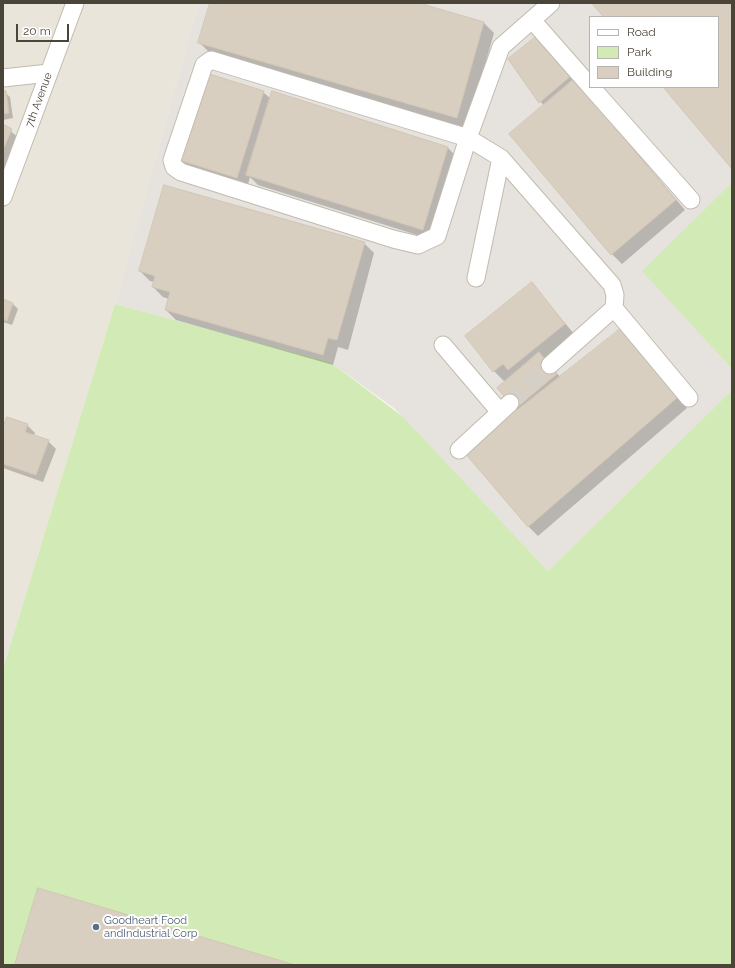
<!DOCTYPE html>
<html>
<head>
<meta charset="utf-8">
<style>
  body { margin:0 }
  #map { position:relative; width:735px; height:968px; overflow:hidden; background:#f6f3ec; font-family:Raleway,sans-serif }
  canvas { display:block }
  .frame { position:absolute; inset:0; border:4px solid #4b4439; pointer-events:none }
  .legend { position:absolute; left:589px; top:16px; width:130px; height:72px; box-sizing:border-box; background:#fff; border:1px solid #b7b4b0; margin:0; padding:5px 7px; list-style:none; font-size:12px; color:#4b4439 }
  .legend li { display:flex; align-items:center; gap:8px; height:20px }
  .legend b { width:20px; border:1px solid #b7b4b0 }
  .scale { position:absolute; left:16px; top:24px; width:53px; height:18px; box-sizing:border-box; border:2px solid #4b4439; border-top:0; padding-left:5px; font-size:12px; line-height:14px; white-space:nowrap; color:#4b4439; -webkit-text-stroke:3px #fff; paint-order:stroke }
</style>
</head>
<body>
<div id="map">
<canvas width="735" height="968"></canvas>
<div class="frame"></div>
<ul class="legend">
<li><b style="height:5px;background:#fff"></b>Road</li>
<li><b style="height:11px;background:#d2eab5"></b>Park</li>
<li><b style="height:11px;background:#d8cfc1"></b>Building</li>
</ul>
<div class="scale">20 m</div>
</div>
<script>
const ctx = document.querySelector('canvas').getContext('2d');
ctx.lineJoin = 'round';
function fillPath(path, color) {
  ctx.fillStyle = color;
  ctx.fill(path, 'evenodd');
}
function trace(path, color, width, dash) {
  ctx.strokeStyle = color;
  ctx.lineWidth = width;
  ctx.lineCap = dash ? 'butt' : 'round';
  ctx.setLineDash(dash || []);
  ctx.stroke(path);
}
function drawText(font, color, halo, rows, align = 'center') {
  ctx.font = font + ' Raleway,sans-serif';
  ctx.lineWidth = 4;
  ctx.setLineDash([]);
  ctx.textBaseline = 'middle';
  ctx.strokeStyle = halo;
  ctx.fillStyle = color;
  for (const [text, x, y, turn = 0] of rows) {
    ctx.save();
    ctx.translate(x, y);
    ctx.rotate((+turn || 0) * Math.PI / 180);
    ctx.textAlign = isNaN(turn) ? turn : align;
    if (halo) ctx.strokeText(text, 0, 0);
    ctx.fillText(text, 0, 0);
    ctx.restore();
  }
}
fillPath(new Path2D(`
  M 3,3 L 199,3 L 115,304 L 3,669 Z`), '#eae5da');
fillPath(new Path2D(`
  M 199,3 L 732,3 L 732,185 L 643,271 L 732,369 L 732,390 L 548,571 L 394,408 L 330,362 L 115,304 ZM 590,17 L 718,17 L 718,87 L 590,87 Z`), '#e6e2dd');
fillPath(new Path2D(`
  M 731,184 L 732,185 L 732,369 L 642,271 Z
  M 115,304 L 330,362 L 403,417 L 548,571 L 732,390 L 732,965 L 3,965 L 3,669 Z`), '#d2eab5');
fillPath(new Path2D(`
  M 211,3 L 415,3 L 484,23 L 494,33 L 467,128 L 210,53 L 200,43 Z
  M 538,36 L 685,210 L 622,264 L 612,254 L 544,106 L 510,60 Z
  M 3,91 L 10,97 L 13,118 L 3,120 Z
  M 263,92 L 271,99 L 273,93 L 448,148 L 458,158 L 433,240 L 258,185 L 250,177 L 247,188 L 187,169 L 177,159 Z
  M 3,125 L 19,138 L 6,167 L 3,168 Z
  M 364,243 L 374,253 L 348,350 L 338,347 L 333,365 L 176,320 L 166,310 L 169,299 L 163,297 L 153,287 L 154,282 L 150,281 L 140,271 Z
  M 532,284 L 575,335 L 547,361 L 560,377 L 634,338 L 687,408 L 538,536 L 528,526 L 518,411 L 505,382 L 494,371 Z
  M 3,301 L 13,304 L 18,309 L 12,325 L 3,322 Z
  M 3,424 L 5,425 L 27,425 L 35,433 L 34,436 L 48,441 L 56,449 L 43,482 L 3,468 Z`), '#0003');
const building = new Path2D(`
  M 210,3 L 419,3 L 484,22 L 457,118 L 198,43 Z
  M 592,3 L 732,3 L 732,169 L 663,87 L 718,87 L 718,17 L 604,17 Z
  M 538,35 L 572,75 L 539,103 L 508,59 Z
  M 203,72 L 264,91 L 237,178 L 176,159 Z
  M 574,79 L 676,200 L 611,255 L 509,134 Z
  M 3,90 L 6,91 L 9,113 L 3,114 Z
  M 272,91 L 448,147 L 423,230 L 246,175 Z
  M 3,124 L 12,129 L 3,150 Z
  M 164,185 L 365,242 L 337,340 L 328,338 L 323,355 L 165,310 L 170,292 L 152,287 L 155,276 L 139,271 Z
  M 532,282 L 565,324 L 508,370 L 503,364 L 493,372 L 465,336 Z
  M 3,299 L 13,303 L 7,321 L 3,319 Z
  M 624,326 L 678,397 L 528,527 L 464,452 Z
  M 539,352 L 557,374 L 515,409 L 497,388 Z
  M 7,417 L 28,424 L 25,432 L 49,440 L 36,475 L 3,464 L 3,427 Z
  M 38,888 L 295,965 L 15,965 Z`);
fillPath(building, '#d8cfc1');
trace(building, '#d3c7b4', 1);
trace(new Path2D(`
  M 510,403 L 550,365`), '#d4d0c8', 17, [17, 8]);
const minor = new Path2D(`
  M 532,20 L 590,86
  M 3,78 L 49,73
  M 591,87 L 691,200
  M 3,197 L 75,3
  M 476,278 L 501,158
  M 614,308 L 689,398
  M 443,345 L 500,412
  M 550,365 L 614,308 L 615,295 L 612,285 L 501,158 L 468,138 L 211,60 L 204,65 L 172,160 L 174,167 L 181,172 L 393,239 L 418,245 L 437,236 L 468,138 L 501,47 L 551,3
  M 459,450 L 510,403`);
trace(minor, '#c2bbae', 19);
trace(minor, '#fff', 17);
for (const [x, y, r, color] of [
  [96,927,4,"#5c6f8a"]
]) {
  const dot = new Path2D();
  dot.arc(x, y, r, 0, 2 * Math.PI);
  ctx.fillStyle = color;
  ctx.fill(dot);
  trace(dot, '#fff', 1.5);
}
drawText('11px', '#4b4439', '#fff', [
  ["7th Avenue",39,100,-70]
]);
drawText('11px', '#4e5e75', '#fff', [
  ["Goodheart Food",104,921],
  ["andIndustrial Corp",104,934]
], 'left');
</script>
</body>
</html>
